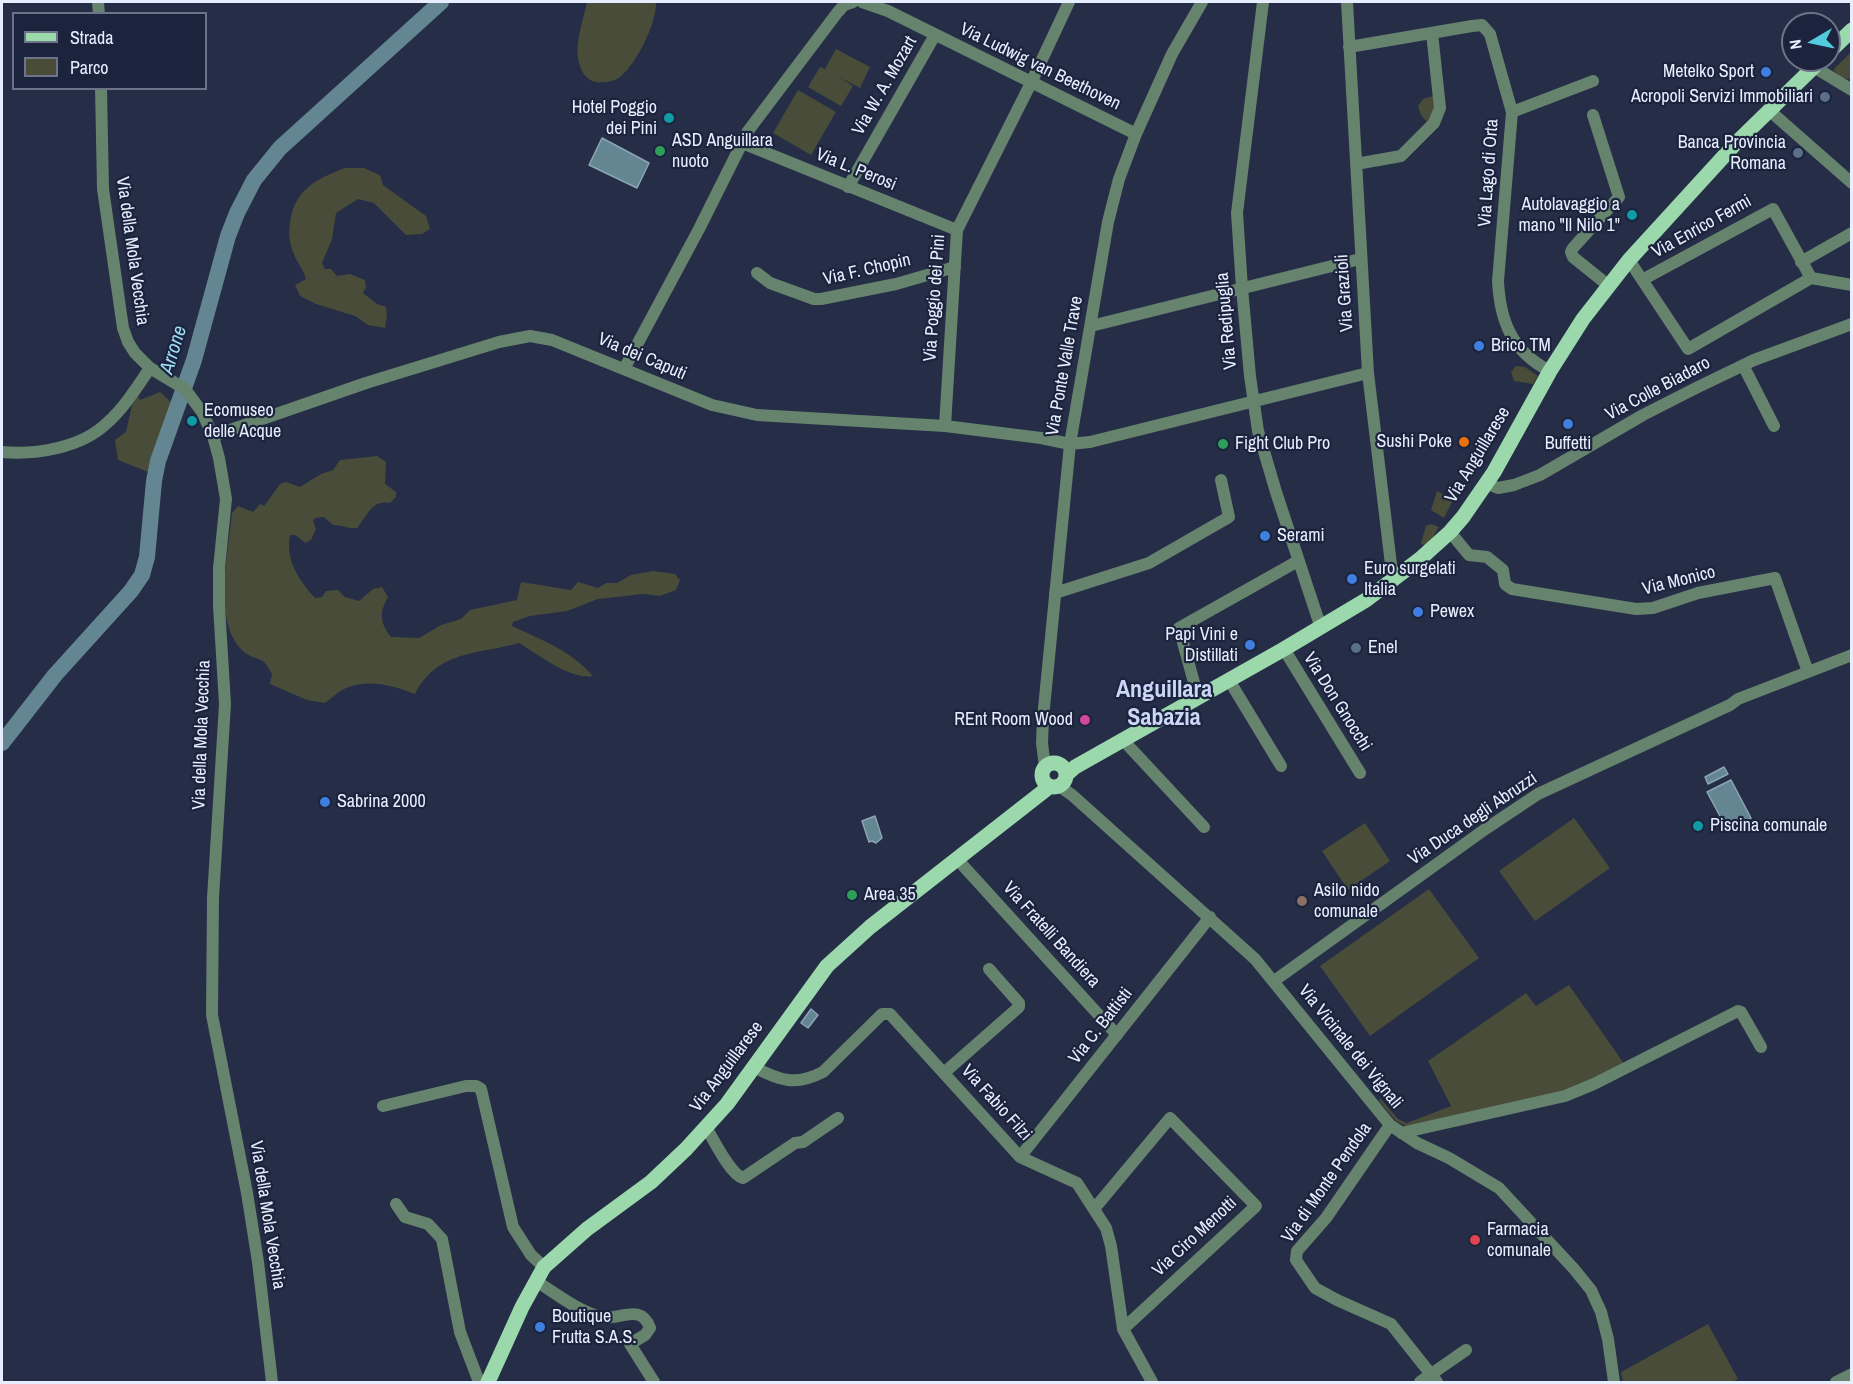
<!DOCTYPE html>
<html>
<head>
<meta charset="utf-8">
<style>
  body { margin:0 }
  #map { position:relative; width:1853px; height:1384px; overflow:hidden; background:#252d47; font-family:"Archivo Narrow",sans-serif }
  canvas { display:block }
  .frame { position:absolute; inset:0; border:3px solid #e7eeff; pointer-events:none }
  .legend { position:absolute; left:12px; top:12px; width:195px; height:78px; box-sizing:border-box; background:#1c233c; border:2px solid #6d748a; margin:0; padding:8px 10px; list-style:none; font-size:18px; color:#e7eeff }
  .legend li { display:flex; align-items:center; gap:12px; height:30px }
  .legend b { width:30px; border:2px solid #6d748a }
  .north { position:absolute; left:1781px; top:12px; width:60px; height:60px; box-sizing:border-box; background:#1c233c; border:2px solid #6d748a; border-radius:50%; rotate:261deg; font-size:16px; font-weight:700; line-height:24px; text-align:center; color:#e7eeff }
  .north::after { content:''; display:block; margin:auto; width:21px; height:27px; background:#54cade; clip-path:polygon(50% 0,100% 100%,50% 72%,0 100%) }
</style>
</head>
<body>
<div id="map">
<canvas width="1853" height="1384"></canvas>
<div class="frame"></div>
<ul class="legend">
<li><b style="height:8px;background:#9bd8ac"></b>Strada</li>
<li><b style="height:16px;background:#494c39"></b>Parco</li>
</ul>
<div class="north">N</div>
</div>
<script>
const ctx = document.querySelector('canvas').getContext('2d');
ctx.lineJoin = 'round';
function fillPath(path, color) {
  ctx.fillStyle = color;
  ctx.fill(path, 'evenodd');
}
function trace(path, color, width, dash) {
  ctx.strokeStyle = color;
  ctx.lineWidth = width;
  ctx.lineCap = dash ? 'butt' : 'round';
  ctx.setLineDash(dash || []);
  ctx.stroke(path);
}
function drawText(font, color, halo, rows, align = 'center') {
  ctx.font = font + ' "Archivo Narrow",sans-serif';
  ctx.lineWidth = 4.5;
  ctx.setLineDash([]);
  ctx.textBaseline = 'middle';
  ctx.strokeStyle = halo;
  ctx.fillStyle = color;
  for (const [text, x, y, turn = 0] of rows) {
    ctx.save();
    ctx.translate(x, y);
    ctx.rotate((+turn || 0) * Math.PI / 180);
    ctx.textAlign = isNaN(turn) ? turn : align;
    if (halo) ctx.strokeText(text, 0, 0);
    ctx.fillText(text, 0, 0);
    ctx.restore();
  }
}
fillPath(new Path2D(`
  M 587,2 L 656,2 C 657,22 637,63 621,76 C 617,80 610,82 604,82 C 592,84 584,78 580,66 C 573,47 583,21 587,2 Z
  M 836,49 L 870,67 L 860,88 L 839,77 L 853,86 L 841,106 L 808,87 L 820,67 L 825,69 Z
  M 1851,52 L 1851,80 L 1841,77 L 1833,70 Z
  M 798,90 L 836,112 L 811,155 L 773,133 Z
  M 1436,95 L 1438,101 L 1428,123 L 1421,115 L 1418,106 L 1423,99 Z
  M 345,168 L 364,168 L 380,175 L 383,185 L 426,216 L 430,229 L 422,234 L 406,235 L 374,203 L 358,199 L 336,213 L 332,239 L 322,263 L 325,269 L 331,269 L 337,276 L 350,274 L 365,280 L 366,287 L 363,293 L 377,304 L 386,307 L 387,315 L 385,328 L 368,325 L 355,316 L 316,304 L 300,296 L 295,285 L 306,279 C 303,268 295,260 292,249 C 288,237 289,228 291,216 C 298,187 319,178 345,168 Z
  M 1516,366 L 1525,367 L 1538,376 L 1533,384 L 1514,381 L 1511,372 Z
  M 160,392 L 172,403 L 151,473 L 118,460 L 115,440 L 126,432 L 132,405 L 138,396 L 140,400 Z
  M 377,456 L 386,462 L 385,484 L 396,492 L 396,497 L 390,503 C 371,499 367,517 357,528 C 349,529 342,525 333,525 L 324,517 L 315,518 L 313,521 L 316,529 L 311,540 L 305,543 L 296,535 L 290,535 C 285,560 299,580 315,598 L 322,597 L 326,591 L 338,590 L 345,597 L 359,601 L 373,589 L 382,587 L 388,597 C 379,613 380,623 391,637 L 419,638 L 441,625 L 461,619 L 470,610 L 517,600 L 521,582 L 571,590 L 578,582 L 598,588 L 606,583 L 617,583 L 631,575 L 653,571 L 675,574 L 680,580 L 676,590 L 660,596 L 643,594 L 598,599 L 567,611 L 530,616 L 513,622 L 512,626 C 543,641 569,649 593,676 C 572,681 537,654 519,643 C 476,655 438,650 415,694 C 395,686 370,679 349,687 C 340,690 332,698 325,703 L 307,700 L 270,684 L 272,674 C 270,671 267,665 264,662 C 257,657 248,657 241,649 C 212,618 229,550 232,513 L 238,506 L 253,512 L 260,504 L 264,506 L 280,484 L 286,482 L 300,487 L 321,474 L 333,470 L 340,460 Z
  M 1437,491 L 1453,500 L 1444,518 L 1431,510 Z
  M 1431,524 L 1439,527 L 1434,535 L 1437,539 L 1427,548 L 1421,543 L 1426,526 Z
  M 1574,818 L 1610,868 L 1535,921 L 1499,871 Z
  M 1365,823 L 1390,861 L 1348,890 L 1322,851 Z
  M 1429,889 L 1479,958 L 1370,1036 L 1320,966 Z
  M 1569,985 L 1625,1065 L 1559,1094 L 1410,1128 L 1396,1121 L 1379,1101 L 1380,1098 L 1398,1119 L 1407,1123 L 1451,1106 L 1428,1061 L 1526,993 L 1536,1006 Z
  M 1708,1324 L 1738,1379 L 1732,1382 L 1623,1382 L 1621,1372 Z`), '#494c39');
const water = new Path2D(`
  M 602,138 L 649,163 L 637,188 L 589,165 Z
  M 1724,767 L 1728,774 L 1708,784 L 1705,777 Z
  M 1731,780 L 1751,818 L 1728,831 L 1707,792 Z
  M 875,816 L 882,838 L 876,843 L 872,841 L 869,842 L 862,821 Z
  M 811,1009 L 818,1015 L 808,1028 L 801,1023 Z`);
fillPath(water, '#638692');
trace(water, '#8ba5b3', 1.5);
trace(new Path2D(`
  M 2,743 L 55,675 L 131,591 L 142,575 L 147,557 L 154,481 L 158,461 L 194,360 L 228,236 L 237,213 L 254,180 L 280,148 L 441,2`), '#638692', 16);
trace(new Path2D(`
  M 98,2 L 99,14
  M 862,2 L 888,11 L 1136,134
  M 1263,2 L 1237,213 L 1242,288 L 1250,376 L 1258,431 L 1276,492 L 1321,628
  M 1347,2 L 1368,373 L 1393,581
  M 1349,47 L 1472,26 L 1482,25 L 1490,34 L 1512,112 L 1498,281 C 1500,321 1512,352 1550,371
  M 1814,67 L 1852,90
  M 101,88 L 103,189 L 123,328 L 128,342 L 135,353 L 150,368 L 185,389 L 202,412 L 213,436 L 219,458 L 226,499 L 219,568 L 219,606 L 225,704 L 213,898 L 212,1015 L 247,1193 L 258,1262 L 272,1382
  M 1770,111 L 1852,183
  M 1512,112 L 1593,81
  M 1593,115 L 1619,197 L 1573,248 L 1571,252 L 1573,257 L 1609,286
  M 742,143 L 957,230
  M 1356,164 L 1401,156 L 1434,123 L 1440,108 L 1432,33
  M 848,187 L 935,35
  M 1629,260 L 1688,349 L 1811,278 L 1852,285
  M 1801,262 L 1852,233
  M 757,273 L 770,283 L 814,299 L 821,299 L 896,284 L 955,267
  M 1642,280 L 1773,209 L 1811,278
  M 1091,326 L 1360,259
  M 1743,365 L 1774,426
  M 624,369 L 699,229 L 748,131 L 837,13 L 844,5 L 853,2
  M 945,426 L 957,230 L 1031,83 L 1069,2
  M 213,436 L 366,383 L 499,342 L 530,336 L 552,340 L 712,405 L 757,415 L 945,426 L 1041,438 L 1070,444 L 1090,442 L 1368,373
  M 2,452 C 36,455 81,448 107,423 C 124,408 137,387 150,368
  M 1486,483 L 1498,488 L 1514,485 L 1540,475 L 1643,415 L 1696,388 L 1754,360 L 1852,324
  M 1450,532 L 1469,555 L 1487,557 L 1503,570 L 1505,584 L 1512,589 L 1636,609 L 1653,608 L 1698,593 L 1775,578 L 1808,672
  M 1055,593 L 1149,563 L 1229,517 L 1221,480
  M 1284,649 L 1360,773
  M 1229,680 L 1281,766
  M 1198,697 L 1179,628 L 1298,561
  M 1123,740 L 1204,827
  M 1045,767 L 1042,743 L 1043,718 L 1070,444 L 1108,222 L 1119,179 L 1136,134 L 1172,54 L 1202,2
  M 1059,786 L 1072,795 L 1255,959 L 1390,1125 L 1417,1143 L 1449,1158 L 1499,1188 L 1574,1269 L 1591,1290 L 1601,1312 L 1608,1339 L 1614,1382
  M 957,859 L 1117,1035
  M 1274,981 L 1484,830 L 1538,794 L 1730,705 L 1738,699 L 1852,655
  M 754,1067 C 780,1081 796,1086 823,1072 L 882,1014 L 890,1014 L 1020,1157 L 1077,1183 L 1106,1228 L 1111,1246 L 1123,1329 L 1152,1382
  M 945,1072 L 1019,1007 L 1019,1003 L 989,969
  M 383,1106 L 466,1086 L 476,1086 L 481,1089 L 513,1227 L 531,1255 L 544,1267
  M 1390,1125 L 1326,1218 L 1297,1251 L 1296,1260 L 1315,1288 L 1337,1300 L 1391,1324 L 1437,1382
  M 706,1127 C 713,1139 730,1174 743,1178 L 795,1143 L 803,1142 L 838,1118
  M 1401,1133 L 1565,1096 L 1594,1084 L 1738,1011 L 1741,1012 L 1761,1047
  M 1020,1157 L 1210,917
  M 396,1204 L 405,1217 L 428,1224 L 442,1239 L 460,1332 L 479,1382
  M 1094,1209 L 1170,1118 L 1256,1206 L 1123,1329
  M 536,1281 C 555,1293 579,1312 601,1317 C 618,1321 641,1302 650,1328 L 645,1335 L 630,1344 L 654,1382
  M 1420,1382 L 1466,1350
  M 1836,1382 L 1852,1374`), '#66836e', 12);
trace(new Path2D(`
  M 1829,52 L 1852,30
  M1042 775a12 12 0 1 1 24 0a12 12 0 1 1-24 0Z
  M 1066,775 L 1075,767 L 1284,649 L 1366,600 L 1420,559 L 1450,532 L 1463,517 L 1494,472 L 1550,371 L 1583,319 L 1629,260 L 1736,143 L 1821,60
  M 488,1382 L 522,1307 L 544,1267 L 587,1229 L 651,1182 L 686,1149 L 727,1104 L 827,966 L 870,927 L 1049,787`), '#9bd8ac', 15);
for (const [x, y, r, color] of [
  [1766,72,6,"#3f7fe0"],
  [1825,97,6,"#5c6f8a"],
  [669,118,6,"#0f9aa8"],
  [660,151,6,"#2e9e5b"],
  [1798,153,6,"#5c6f8a"],
  [1632,215,6,"#0f9aa8"],
  [1479,346,6,"#3f7fe0"],
  [192,421,6,"#0f9aa8"],
  [1568,424,6,"#3f7fe0"],
  [1464,442,6,"#e8710a"],
  [1223,444,6,"#2e9e5b"],
  [1265,536,6,"#3f7fe0"],
  [1352,579,6,"#3f7fe0"],
  [1418,612,6,"#3f7fe0"],
  [1250,645,6,"#3f7fe0"],
  [1356,648,6,"#5c6f8a"],
  [1085,720,6,"#d1479c"],
  [325,802,6,"#3f7fe0"],
  [1698,826,6,"#0f9aa8"],
  [852,895,6,"#2e9e5b"],
  [1302,901,6,"#8d6e63"],
  [1475,1240,6,"#e0444e"],
  [540,1327,6,"#3f7fe0"]
]) {
  const dot = new Path2D();
  dot.arc(x, y, r, 0, 2 * Math.PI);
  ctx.fillStyle = color;
  ctx.fill(dot);
  trace(dot, '#1c233c', 2);
}
drawText('18px', '#e7eeff', '#1c233c', [
  ["Via Ludwig van Beethoven",1040,67,26],
  ["Via W. A. Mozart",885,86,-60],
  ["Via L. Perosi",856,170,22],
  ["Via Lago di Orta",1489,173,-86],
  ["Via Enrico Fermi",1702,227,-29],
  ["Via della Mola Vecchia",132,251,82],
  ["Via F. Chopin",867,270,-13],
  ["Via Grazioli",1345,293,-94],
  ["Via Poggio dei Pini",935,298,-86],
  ["Via Redipuglia",1227,321,-95],
  ["Via dei Caputi",642,357,23],
  ["Via Ponte Valle Trave",1065,366,-80],
  ["Via Colle Biadaro",1658,389,-28],
  ["Via Anguillarese",1478,455,-59],
  ["Via Monico",1679,581,-14],
  ["Via Don Gnocchi",1337,702,58],
  ["Via della Mola Vecchia",202,735,-88],
  ["Via Duca degli Abruzzi",1473,819,-34],
  ["Via Fratelli Bandiera",1051,935,48],
  ["Via C. Battisti",1101,1026,-52],
  ["Via Vicinale dei Vignali",1350,1047,51],
  ["Via Anguillarese",727,1067,-53],
  ["Via Fabio Filzi",996,1103,48],
  ["Via di Monte Pendola",1327,1183,-55],
  ["Via della Mola Vecchia",267,1215,81],
  ["Via Ciro Menotti",1195,1237,-43]
]);
drawText('18px', '#e7eeff', '#1c233c', [
  ["Metelko Sport",1754,72,"right"],
  ["Acropoli Servizi Immobiliari",1813,97,"right"],
  ["Hotel Poggio",657,108,"right"],
  ["dei Pini",657,129,"right"],
  ["ASD Anguillara",672,141],
  ["nuoto",672,162],
  ["Banca Provincia",1786,143,"right"],
  ["Romana",1786,164,"right"],
  ["Autolavaggio a",1620,205,"right"],
  ["mano \"Il Nilo 1\"",1620,226,"right"],
  ["Brico TM",1491,346],
  ["Ecomuseo",204,411],
  ["delle Acque",204,432],
  ["Sushi Poke",1452,442,"right"],
  ["Fight Club Pro",1235,444],
  ["Buffetti",1568,444,"center"],
  ["Serami",1277,536],
  ["Euro surgelati",1364,569],
  ["Italia",1364,590],
  ["Pewex",1430,612],
  ["Papi Vini e",1238,635,"right"],
  ["Distillati",1238,656,"right"],
  ["Enel",1368,648],
  ["REnt Room Wood",1073,720,"right"],
  ["Sabrina 2000",337,802],
  ["Piscina comunale",1710,826],
  ["Asilo nido",1314,891],
  ["comunale",1314,912],
  ["Area 35",864,895],
  ["Farmacia",1487,1230],
  ["comunale",1487,1251],
  ["Boutique",552,1317],
  ["Frutta S.A.S.",552,1338]
], 'left');
drawText('italic 20px', '#9cdef5', '#1c233c', [
  ["Arrone",174,350,-73]
]);
drawText('bold 24px', '#cbd7f9', '#1c233c', [
  ["Anguillara",1164,691],
  ["Sabazia",1164,719]
]);
</script>
</body>
</html>
